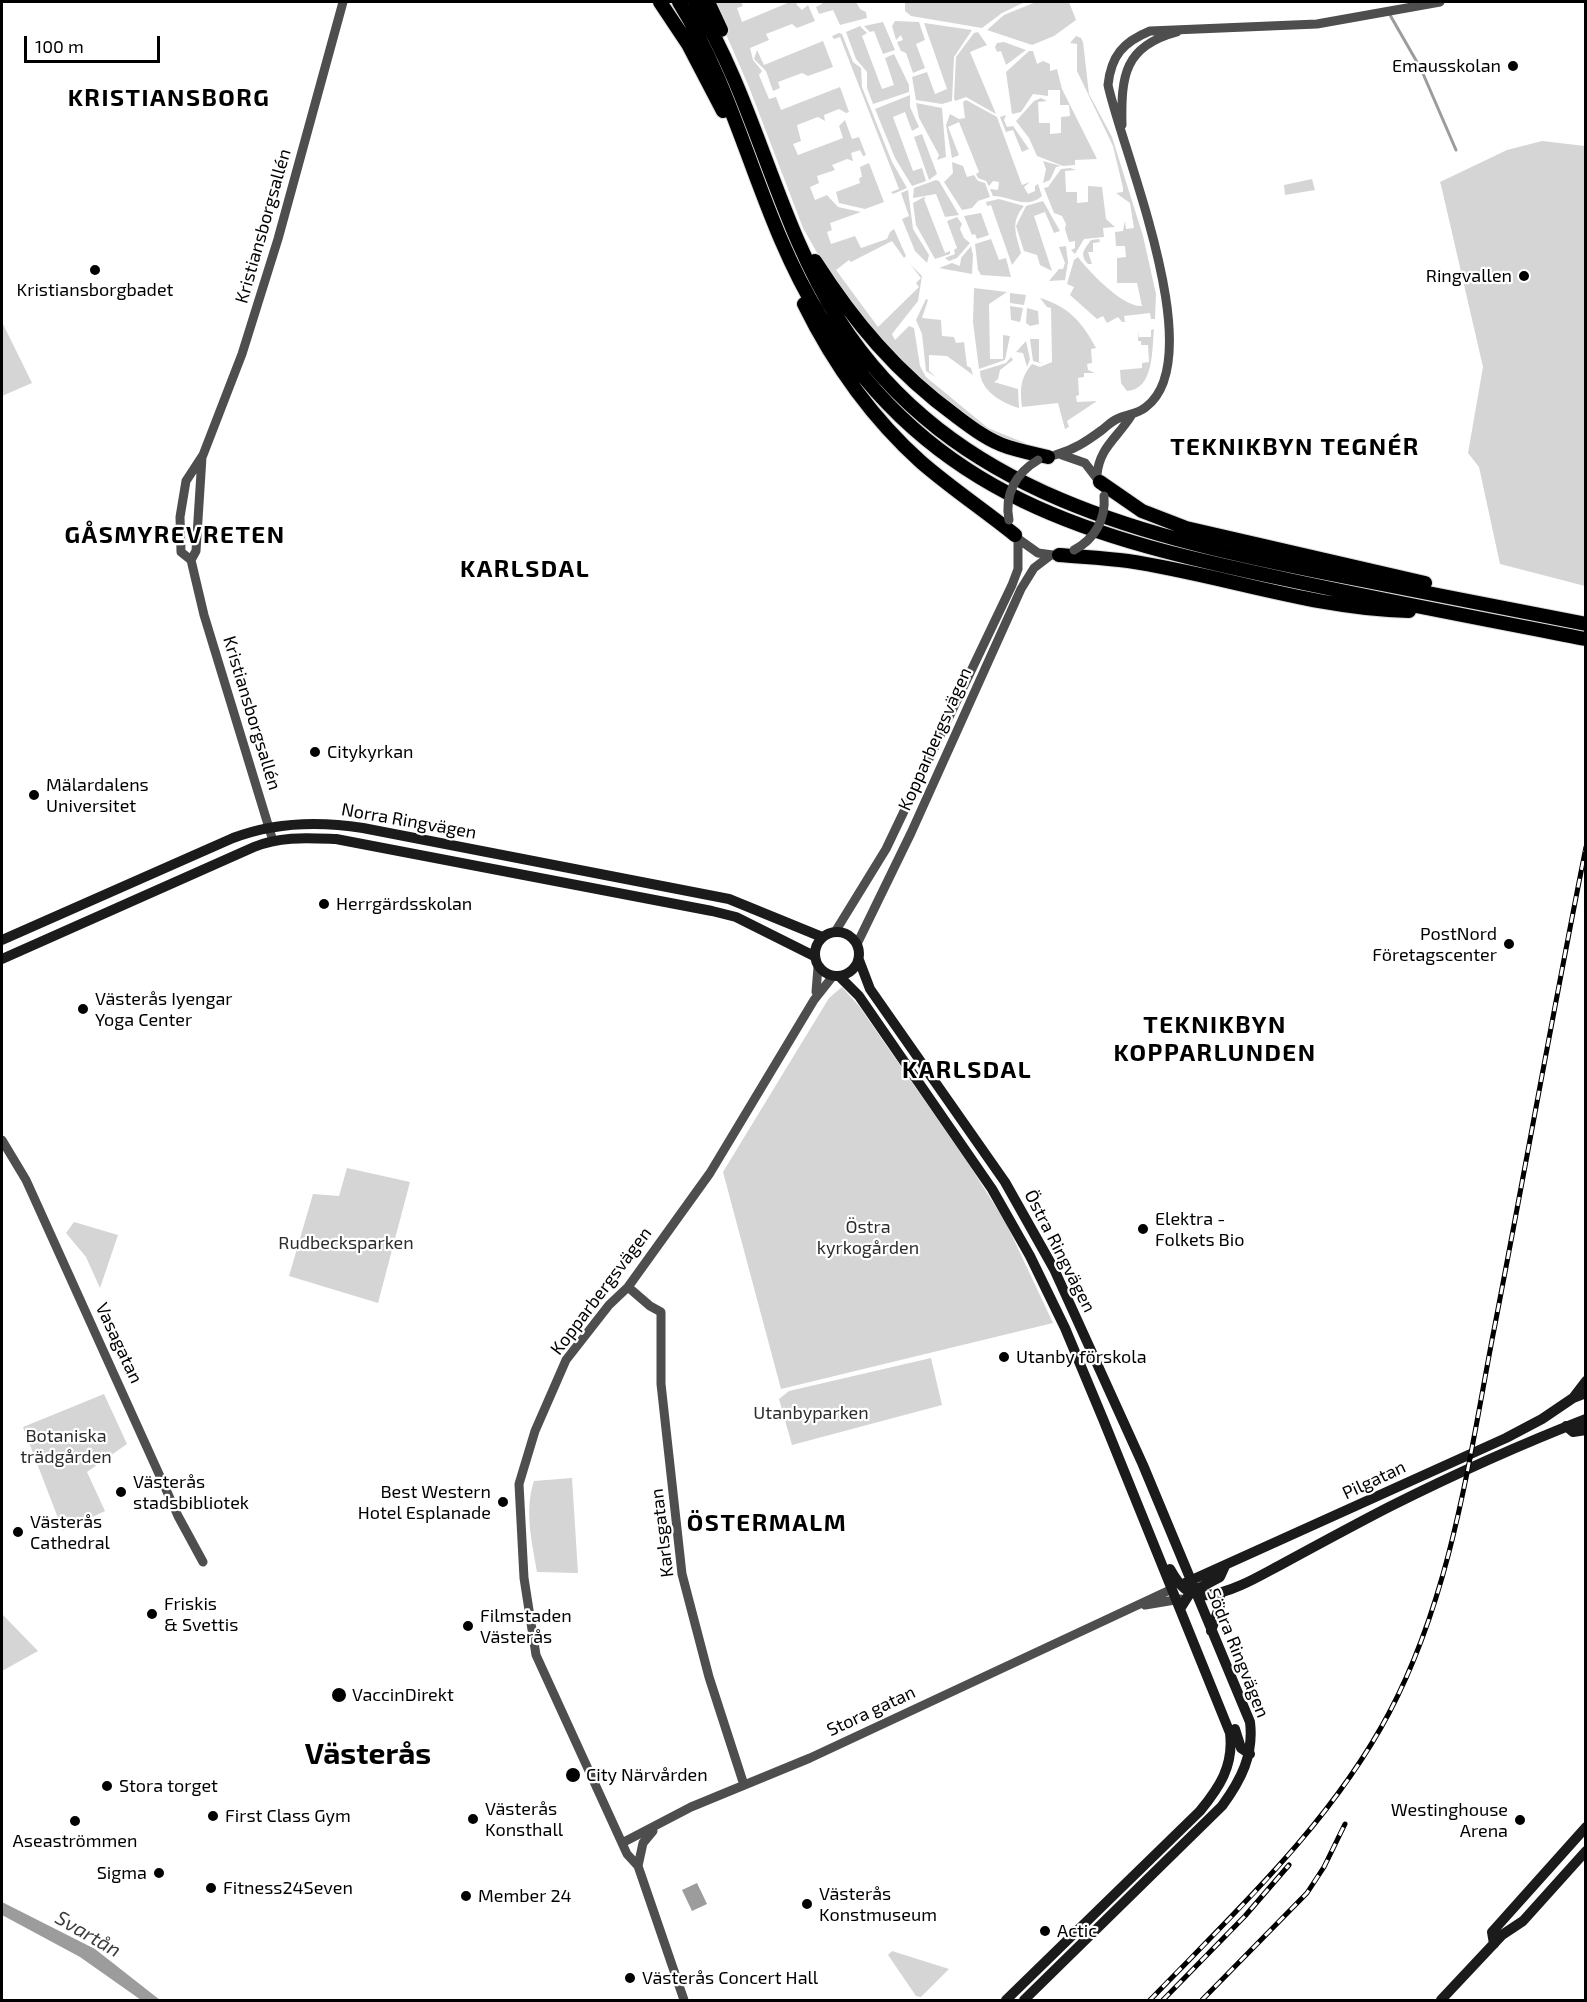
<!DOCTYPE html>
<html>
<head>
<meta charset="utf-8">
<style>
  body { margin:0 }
  #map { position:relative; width:1587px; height:2002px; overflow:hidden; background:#fff; font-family:"Exo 2",sans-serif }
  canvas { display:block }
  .frame { position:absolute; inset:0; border:3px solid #000; pointer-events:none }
  .scale { position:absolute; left:24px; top:36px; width:136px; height:27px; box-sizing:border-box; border:3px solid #000; border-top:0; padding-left:8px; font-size:18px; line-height:21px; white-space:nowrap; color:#000; -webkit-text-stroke:4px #fff; paint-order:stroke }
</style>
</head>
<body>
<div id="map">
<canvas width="1587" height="2002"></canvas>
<div class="frame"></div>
<div class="scale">100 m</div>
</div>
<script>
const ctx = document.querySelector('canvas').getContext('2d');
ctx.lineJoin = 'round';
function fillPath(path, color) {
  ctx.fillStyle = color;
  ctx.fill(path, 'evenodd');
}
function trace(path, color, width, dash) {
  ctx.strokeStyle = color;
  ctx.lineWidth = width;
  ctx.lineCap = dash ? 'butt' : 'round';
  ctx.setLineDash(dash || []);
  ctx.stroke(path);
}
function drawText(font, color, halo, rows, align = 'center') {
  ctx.font = font + ' "Exo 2",sans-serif';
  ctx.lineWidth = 4.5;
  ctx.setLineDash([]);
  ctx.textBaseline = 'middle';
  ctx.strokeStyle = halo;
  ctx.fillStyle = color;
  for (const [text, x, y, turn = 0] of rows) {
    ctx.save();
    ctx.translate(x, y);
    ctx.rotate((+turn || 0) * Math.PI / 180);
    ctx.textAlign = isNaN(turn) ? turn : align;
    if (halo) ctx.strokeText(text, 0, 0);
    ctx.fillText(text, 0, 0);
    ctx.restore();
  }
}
fillPath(new Path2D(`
  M 712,2 L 741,2 L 743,6 L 737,8 L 742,22 L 790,2 L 799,2 L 796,4 L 802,10 L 808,5 L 815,21 L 797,28 L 792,24 L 766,34 L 769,40 L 750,48 L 753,60 L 762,71 L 759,75 L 769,99 L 776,97 L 781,110 L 840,87 L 849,112 L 846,113 L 839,109 L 824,115 L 825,121 L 818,117 L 797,125 L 801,141 L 793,144 L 798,155 L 843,138 L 839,126 L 845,120 L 852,139 L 859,137 L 866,155 L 863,156 L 860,150 L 851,153 L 853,161 L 847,159 L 832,165 L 835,170 L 817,176 L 819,183 L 810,187 L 815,200 L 827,195 L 838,207 L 861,212 L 830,223 L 832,230 L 827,232 L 831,244 L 855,236 L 861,248 L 887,239 L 890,232 L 894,229 L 906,256 L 904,258 L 892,241 L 851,262 L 849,260 L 836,270 L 878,327 L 919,287 L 916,283 L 921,278 L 910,264 L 922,276 L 918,301 L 892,334 L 895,340 L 909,326 L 914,328 L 920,366 L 926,377 L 988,428 L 1025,443 L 1027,448 L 1005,441 L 959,414 L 889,355 L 828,272 L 803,228 L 749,87 Z
  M 821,2 L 856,2 L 860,9 L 866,12 L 867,18 L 840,25 L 833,10 L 819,14 L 816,7 L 822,4 Z
  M 905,2 L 1025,2 L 1002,13 L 982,28 L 911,16 L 905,11 Z
  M 1036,2 L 1069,2 L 1076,20 L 1054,36 L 1032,45 L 987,30 L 1004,15 Z
  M 895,21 L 919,22 L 925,40 L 916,44 L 925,68 L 913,73 L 906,53 L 901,51 L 897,42 L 903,40 L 901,35 L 896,40 L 892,26 Z
  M 883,22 L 895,50 L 883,54 L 874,31 L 870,32 L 864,26 Z
  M 924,23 L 972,30 L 954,57 L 952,101 L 942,104 L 916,100 L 912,77 L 927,72 L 935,94 L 947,89 Z
  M 860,26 L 867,33 L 862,36 L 882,89 L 894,85 L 885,58 L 894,54 L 909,85 L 909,92 L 873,104 L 867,88 L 867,72 L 856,59 L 846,32 Z
  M 978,32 L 987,45 L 970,52 L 996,114 L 966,97 L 955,101 L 954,98 L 956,57 L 974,33 Z
  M 839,33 L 842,34 L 853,62 L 861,68 L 862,87 L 892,162 L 907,188 L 893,194 L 891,192 L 899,189 L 840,37 L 834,39 L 832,36 Z
  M 1076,36 L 1081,38 L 1083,42 L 1089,94 L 1112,137 L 1143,236 L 1156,294 L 1155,319 L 1151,319 L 1150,313 L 1124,316 L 1125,322 L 1122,322 L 1118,317 L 1107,323 L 1103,316 L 1097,319 L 1070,295 L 1074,287 L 1067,284 L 1074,260 L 1078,257 C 1089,272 1124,308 1142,306 L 1137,283 L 1117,283 L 1117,258 L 1126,257 L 1125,246 L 1116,246 L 1115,232 L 1123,231 L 1125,221 L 1126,229 L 1134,228 L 1130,203 L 1116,193 L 1123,192 L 1123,188 L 1113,146 L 1077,71 L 1077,44 L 1070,43 Z
  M 823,41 L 833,67 L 808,76 L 802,73 L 778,82 L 780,88 L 773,91 L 766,71 L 754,59 L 757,50 L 764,65 Z
  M 1004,42 L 1026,50 L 1006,65 L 1001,51 L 997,52 L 995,47 L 997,43 Z
  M 1029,51 L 1033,51 L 1037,64 L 1043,61 L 1050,64 L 1050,71 L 1057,69 L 1062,89 L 1097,159 L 1075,160 L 1075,165 L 1063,166 L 1037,156 L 1029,138 L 1016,121 L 1034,101 L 1041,98 L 1047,101 L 1038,102 L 1039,123 L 1050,123 L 1050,134 L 1061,133 L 1061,117 L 1070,116 L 1069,105 L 1060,105 L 1060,90 L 1048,90 L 1048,96 L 1033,94 L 1021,112 L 1012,114 L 1006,72 Z
  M 910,95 L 910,107 L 919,127 L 912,131 L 905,112 L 893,117 L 913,171 L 922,168 L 926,181 L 912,186 L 895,158 L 875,109 Z
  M 966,100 L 997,117 L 1022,185 L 1030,182 L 1024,187 L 1028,194 L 1035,191 L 1035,186 L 1038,184 L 1042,196 C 1026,210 1010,196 993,196 L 990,189 L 998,190 L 999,182 L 993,181 L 989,186 L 986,181 L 978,178 L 976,174 L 979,172 L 959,122 L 948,127 L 959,155 L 952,158 L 946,125 L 950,114 L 959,119 L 965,118 L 963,102 Z
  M 916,103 L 942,108 L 946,157 L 937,160 L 939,155 L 919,118 Z
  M 1006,115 L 1004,120 L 1007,127 L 1013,126 L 1029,149 L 1022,152 L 1013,130 L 1006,132 L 1000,117 Z
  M 922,134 L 937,174 L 929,180 L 914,137 Z
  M 1542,141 L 1585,146 L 1585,586 L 1500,564 L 1479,467 L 1468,453 L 1483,367 L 1441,185 L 1440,182 L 1507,150 Z
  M 1043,161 L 1061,166 L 1056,167 L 1050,180 L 1043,183 L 1046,169 Z
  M 952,162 L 963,166 L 967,177 L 974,175 L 978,181 L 985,183 L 990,197 L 978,201 L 972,208 L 962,210 L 944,182 L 953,173 Z
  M 869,163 L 884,202 L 865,209 L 839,203 L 836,192 L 860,183 L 859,178 L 862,177 L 860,167 Z
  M 1070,168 L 1076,170 L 1065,171 L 1066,192 L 1077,192 L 1077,203 L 1088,202 L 1088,186 L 1102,187 L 1106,219 L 1115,227 L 1103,228 L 1104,237 L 1084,239 L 1075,254 L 1071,250 L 1075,248 L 1075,241 L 1069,242 L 1065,229 L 1066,224 L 1062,216 L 1054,213 L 1044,188 L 1048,187 L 1061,169 Z
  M 1312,179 L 1315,190 L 1285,195 L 1284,185 Z
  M 936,180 L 939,181 L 959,215 L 945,217 L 936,194 L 913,198 L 914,188 Z
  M 908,190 L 913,229 L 929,255 L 927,263 L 915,251 L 902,219 L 909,216 L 901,193 Z
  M 924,197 L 926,198 L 924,199 L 945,253 L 950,251 L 950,254 L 935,259 L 916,225 L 913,203 Z
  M 999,199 L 1024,206 C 1010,222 1016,234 1021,253 L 1012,265 L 991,205 L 987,206 L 986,202 Z
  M 1043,201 L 1060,231 L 1054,233 L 1045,212 L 1034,216 L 1052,271 L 1040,265 L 1037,255 L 1024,251 L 1016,226 L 1026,206 Z
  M 981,213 L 989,235 L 977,239 L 975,234 L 972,235 L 964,216 Z
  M 957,217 L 962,224 L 960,229 L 964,238 L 970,243 L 957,258 L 949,261 L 945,258 L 955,254 L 954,250 L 957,248 L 947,221 Z
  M 991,239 L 999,260 L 1006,258 L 1011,277 L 981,275 L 978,270 L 975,244 Z
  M 1099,239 L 1100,242 L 1093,243 L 1093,252 L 1088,252 L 1092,264 L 1088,264 C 1079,254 1084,250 1091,240 Z
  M 971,246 L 973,255 L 972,274 L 939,268 L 952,263 L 960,266 L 961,258 Z
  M 1066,246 L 1068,262 L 1065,280 L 1049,281 L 1059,269 L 1063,269 L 1065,263 L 1059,247 Z
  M 974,288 L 1007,292 L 989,304 L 990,359 L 1003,359 L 1003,335 L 1010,336 L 1005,360 L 979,369 L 973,322 Z
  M 1010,293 L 1026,295 L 1024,305 L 1010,303 Z
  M 1040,298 C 1068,306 1083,323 1096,348 L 1091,349 L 1092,363 L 1087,364 L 1088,370 L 1095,373 L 1084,373 L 1084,377 L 1078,378 L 1079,395 L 1076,396 L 1077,402 L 1097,401 L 1067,421 L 1069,427 L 1065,429 L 1058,403 L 1022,407 C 1020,390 1020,378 1032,364 L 1040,367 L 1052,362 L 1051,308 L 1047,307 Z
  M 926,299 L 928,300 L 922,318 L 941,320 L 942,336 L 954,337 L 956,343 L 964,342 L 967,366 L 971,368 L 973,375 L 947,356 L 929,355 L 929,371 L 936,377 L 926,371 L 922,334 L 916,320 Z
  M 1010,306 L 1023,308 L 1020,322 L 1011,320 Z
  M 1027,308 L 1038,311 L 1039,324 L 1030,326 L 1026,323 Z
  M 2,322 L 32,383 L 2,396 Z
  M 1154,329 C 1152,349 1154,390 1127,391 L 1121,383 L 1120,370 L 1142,368 L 1142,363 L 1149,362 L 1148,345 L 1141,345 L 1141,341 L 1138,341 L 1139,330 L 1139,337 L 1151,337 L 1151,330 Z
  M 1030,339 L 1039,339 L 1039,362 L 1044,364 L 1033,361 Z
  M 1026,341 L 1030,359 L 1027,367 L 1023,353 L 1016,352 Z
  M 1011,357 L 1013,360 L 1000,370 L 998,379 L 994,382 L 1018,389 L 1019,408 C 1001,403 980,390 980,371 L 1006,363 Z
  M 842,987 L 859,1006 L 970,1166 L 1006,1223 L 1053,1323 L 781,1389 L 723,1172 L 829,998 Z
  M 347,1168 L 410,1182 L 378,1303 L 289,1276 L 313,1194 L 339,1196 Z
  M 74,1222 L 118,1235 L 100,1288 L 86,1257 L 66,1233 Z
  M 931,1358 L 942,1405 L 792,1445 L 779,1399 L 789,1391 Z
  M 104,1394 L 127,1444 L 87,1472 L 105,1511 L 63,1531 L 23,1427 Z
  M 572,1478 L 578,1573 L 537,1572 C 532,1542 524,1510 534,1481 Z
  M 2,1614 L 38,1651 L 2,1671 Z
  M 892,1951 L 949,1969 L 921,1997 L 916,1996 L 888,1955 Z`), '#d5d5d5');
fillPath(new Path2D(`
  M 697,1883 L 707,1904 L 692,1911 L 682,1890 Z
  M 2,1902 L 95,1949 L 160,2000 L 141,2000 L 80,1957 L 2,1915 Z`), '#9c9c9c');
trace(new Path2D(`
  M 1390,15 L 1421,69 L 1456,150`), '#9c9c9c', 3);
const motorway = new Path2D(`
  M 660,2 L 688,44 L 723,111
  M 679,2 C 740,100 759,218 820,316 C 934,499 1091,538 1289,580 C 1387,601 1487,620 1586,639
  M 695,2 C 756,101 776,221 839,320 C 952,496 1151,538 1341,576 C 1423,592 1504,608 1586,624
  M 708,2 L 721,30
  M 815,261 C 854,322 897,373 956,416 C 972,428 989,441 1008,447 C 1021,451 1034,454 1048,457
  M 804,304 C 833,363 872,418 921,462 C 951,488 984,510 1015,535
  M 1100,482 L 1142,511 L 1186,528 L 1425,583
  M 1059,555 C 1082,557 1105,558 1128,561 C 1222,575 1314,609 1409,611`);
trace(motorway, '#dbdbdb', 16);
trace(new Path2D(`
  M 1122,125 C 1121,76 1124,46 1177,32
  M 1055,455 C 1074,450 1087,441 1102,430 C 1107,426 1112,421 1117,419 C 1127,414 1136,415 1146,407 C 1211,358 1122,151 1108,85 C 1111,56 1123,42 1150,31 L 1317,24 L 1440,2
  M 1062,455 L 1085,463 L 1102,485
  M 1097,475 C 1099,448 1118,437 1131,416
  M 1017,538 L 1038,553 L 1053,555
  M 191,560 L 196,551 L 202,457
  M 273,841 L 204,615 L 191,560 L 181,552 L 180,517 L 186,481 L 203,455 L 242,354 L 278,239 L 343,2
  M 835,932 L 886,849 L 1012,585 L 1018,569 L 1018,539
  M 857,944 L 911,833 L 1021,589 L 1034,568 L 1051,555
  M 816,992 L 818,967
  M 2,1140 L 26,1180 L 178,1516 L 203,1562
  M 628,1287 L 650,1306 L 661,1312 L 661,1384 L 682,1574 L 709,1677 L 744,1785
  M 1145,1605 L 1181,1599
  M 622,1843 L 691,1807 L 810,1758 L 1172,1589
  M 638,1866 L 643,1843 L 653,1831
  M 684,2000 L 638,1866 L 627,1854 L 536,1655 L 524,1578 L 519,1484 L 535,1431 L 566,1360 L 609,1305 L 628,1287 L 710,1173 L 814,1000 L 833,976`), '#4e4e4e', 9);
trace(new Path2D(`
  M815 954a22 22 0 1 1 44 0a22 22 0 1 1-44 0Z
  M 2,940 L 233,838 C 275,822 319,821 363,828 L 729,899 L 822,937
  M 2,959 L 254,847 C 280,836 308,838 336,839 L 712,911 L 736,917 L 814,956
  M 859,960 L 870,989 L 1005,1182 L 1054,1269 L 1143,1465 L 1250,1722 C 1254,1755 1241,1780 1222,1806 L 1024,2000
  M 840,977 L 859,996 L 992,1189 L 1030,1256 L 1065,1328 L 1103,1419 L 1230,1733 C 1234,1766 1219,1788 1200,1811 L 1006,2000
  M 1573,1398 L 1586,1381
  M 1566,1426 L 1573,1432 L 1586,1430
  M 1170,1569 C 1179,1585 1188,1597 1208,1595 C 1234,1592 1261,1575 1284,1563 C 1319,1544 1354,1525 1389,1507 C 1453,1475 1519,1445 1586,1419
  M 1185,1583 L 1506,1438 L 1542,1419 L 1573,1398 L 1586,1393
  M 1180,1609 L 1190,1593 L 1220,1577 L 1225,1566
  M 1211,1631 L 1220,1605 L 1220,1592
  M 1235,1729 L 1241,1748 L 1250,1754
  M 1494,1944 L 1492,1932 L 1586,1827
  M 1441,2000 L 1502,1935 L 1523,1921 L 1586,1851`), '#1b1b1b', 10);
trace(motorway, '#000', 14);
const rail = new Path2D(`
  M 1150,2000 C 1236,1911 1331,1823 1389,1713 C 1450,1597 1468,1467 1492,1340 C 1524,1176 1553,1011 1586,847
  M 1163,2000 L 1245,1916 L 1289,1865
  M 1202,2000 L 1307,1893 L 1324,1867 L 1345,1824`);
trace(rail, '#000', 5);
trace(rail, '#fff', 3, [9]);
trace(new Path2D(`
  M 1009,520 C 1004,494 1016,473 1038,460
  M 1074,550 C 1095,539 1106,519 1104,496`), '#4e4e4e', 9);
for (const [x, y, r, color] of [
  [1513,66,6,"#000"],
  [95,270,6,"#000"],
  [1524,276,6,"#000"],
  [315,752,6,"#000"],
  [34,795,6,"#000"],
  [324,904,6,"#000"],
  [1509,944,6,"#000"],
  [83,1009,6,"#000"],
  [1143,1229,6,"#000"],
  [1004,1357,6,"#000"],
  [121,1492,6,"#000"],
  [503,1502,6,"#000"],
  [18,1532,6,"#000"],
  [152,1614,6,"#000"],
  [468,1626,6,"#000"],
  [339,1695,8,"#000"],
  [573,1775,8,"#000"],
  [107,1786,6,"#000"],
  [213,1816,6,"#000"],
  [473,1819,6,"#000"],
  [1520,1820,6,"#000"],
  [75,1821,6,"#000"],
  [159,1873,6,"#000"],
  [211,1888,6,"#000"],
  [466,1896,6,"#000"],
  [807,1904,6,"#000"],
  [1045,1931,6,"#000"],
  [630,1978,6,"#000"]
]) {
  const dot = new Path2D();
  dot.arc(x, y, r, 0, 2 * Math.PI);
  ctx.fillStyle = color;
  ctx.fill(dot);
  trace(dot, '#fff', 2);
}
drawText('18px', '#000', '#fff', [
  ["Emausskolan",1501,66,"right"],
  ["Ringvallen",1512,276,"right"],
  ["Kristiansborgbadet",95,290,"center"],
  ["Citykyrkan",327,752],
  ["Mälardalens",46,785],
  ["Universitet",46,806],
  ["Herrgärdsskolan",336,904],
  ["PostNord",1497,934,"right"],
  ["Företagscenter",1497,955,"right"],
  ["Västerås Iyengar",95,999],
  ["Yoga Center",95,1020],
  ["Elektra -",1155,1219],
  ["Folkets Bio",1155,1240],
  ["Utanby förskola",1016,1357],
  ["Västerås",133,1482],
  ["stadsbibliotek",133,1503],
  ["Best Western",491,1492,"right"],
  ["Hotel Esplanade",491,1513,"right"],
  ["Västerås",30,1522],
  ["Cathedral",30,1543],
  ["Friskis",164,1604],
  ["& Svettis",164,1625],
  ["Filmstaden",480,1616],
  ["Västerås",480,1637],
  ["VaccinDirekt",352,1695],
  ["City Närvården",586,1775],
  ["Stora torget",119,1786],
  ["Västerås",485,1809],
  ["Konsthall",485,1830],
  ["Westinghouse",1508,1810,"right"],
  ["Arena",1508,1831,"right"],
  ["First Class Gym",225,1816],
  ["Aseaströmmen",75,1841,"center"],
  ["Sigma",147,1873,"right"],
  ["Fitness24Seven",223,1888],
  ["Västerås",819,1894],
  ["Konstmuseum",819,1915],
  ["Member 24",478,1896],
  ["Actic",1057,1931],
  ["Västerås Concert Hall",642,1978]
], 'left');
drawText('18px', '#000', '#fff', [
  ["Kristiansborgsallén",263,226,-74],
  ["Kristiansborgsallén",252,713,73],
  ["Kopparbergsvägen",935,739,-66],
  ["Norra Ringvägen",409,821,10],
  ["Östra Ringvägen",1060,1251,63],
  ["Kopparbergsvägen",601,1291,-53],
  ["Vasagatan",119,1343,65],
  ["Pilgatan",1374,1480,-25],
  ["Karlsgatan",662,1533,-97],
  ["Södra Ringvägen",1238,1653,68],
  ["Stora gatan",871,1711,-25]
]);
drawText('18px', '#2c2c2c', '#fff', [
  ["Östra",868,1227],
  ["kyrkogården",868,1248],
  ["Rudbecksparken",346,1243],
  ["Utanbyparken",811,1413],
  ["Botaniska",66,1436],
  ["trädgården",66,1457]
]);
drawText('italic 20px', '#3d3d3d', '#fff', [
  ["Svartån",88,1934,30]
]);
ctx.letterSpacing = '1.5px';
drawText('bold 24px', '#000', '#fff', [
  ["KRISTIANSBORG",169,98],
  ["TEKNIKBYN TEGNÉR",1295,447],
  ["GÅSMYREVRETEN",175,535],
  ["KARLSDAL",525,569],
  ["TEKNIKBYN",1215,1025],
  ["KOPPARLUNDEN",1215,1053],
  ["KARLSDAL",967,1070],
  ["ÖSTERMALM",767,1523]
]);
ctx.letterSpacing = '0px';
drawText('bold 30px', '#000', '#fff', [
  ["Västerås",368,1754]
]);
</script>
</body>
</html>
